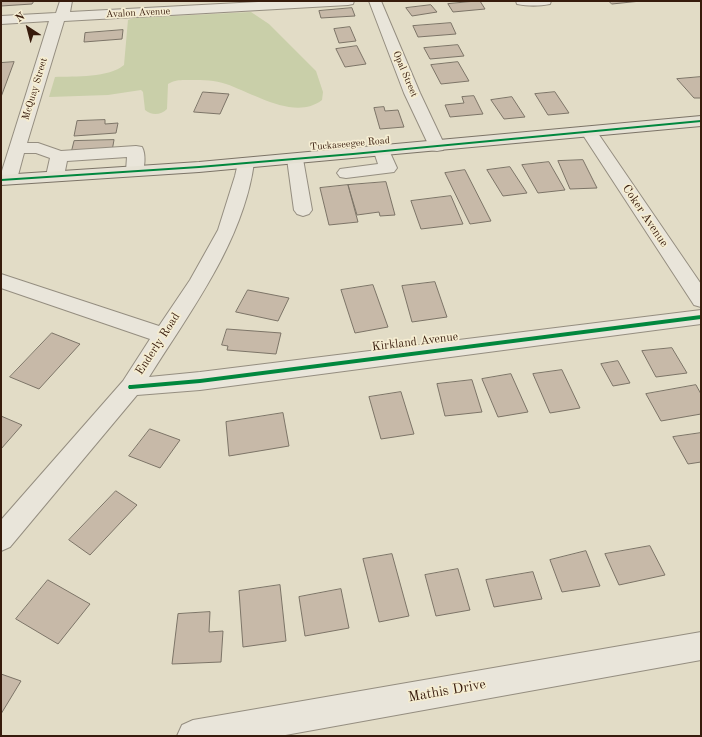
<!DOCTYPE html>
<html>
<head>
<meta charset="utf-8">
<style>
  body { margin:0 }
  #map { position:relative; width:702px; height:737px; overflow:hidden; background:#e2dcc6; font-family:"Old Standard TT",serif }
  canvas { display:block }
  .frame { position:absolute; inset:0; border:2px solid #371b0c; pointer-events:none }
  .north { position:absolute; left:8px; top:8px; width:40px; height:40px; -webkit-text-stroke:3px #f5edd2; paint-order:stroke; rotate:324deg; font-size:11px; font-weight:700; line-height:16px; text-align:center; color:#371b0c }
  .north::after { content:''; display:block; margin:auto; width:14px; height:18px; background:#371b0c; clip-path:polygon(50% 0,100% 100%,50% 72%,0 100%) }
</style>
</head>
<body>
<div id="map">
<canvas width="702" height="737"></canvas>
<div class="frame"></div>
<div class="north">N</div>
</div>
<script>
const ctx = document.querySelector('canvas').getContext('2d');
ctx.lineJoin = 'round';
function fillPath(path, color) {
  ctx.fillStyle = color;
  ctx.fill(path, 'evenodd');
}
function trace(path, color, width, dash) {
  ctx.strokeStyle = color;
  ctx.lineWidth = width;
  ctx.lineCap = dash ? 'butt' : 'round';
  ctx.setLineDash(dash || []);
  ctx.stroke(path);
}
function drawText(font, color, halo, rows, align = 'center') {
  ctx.font = font + ' "Old Standard TT",serif';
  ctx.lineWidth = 3.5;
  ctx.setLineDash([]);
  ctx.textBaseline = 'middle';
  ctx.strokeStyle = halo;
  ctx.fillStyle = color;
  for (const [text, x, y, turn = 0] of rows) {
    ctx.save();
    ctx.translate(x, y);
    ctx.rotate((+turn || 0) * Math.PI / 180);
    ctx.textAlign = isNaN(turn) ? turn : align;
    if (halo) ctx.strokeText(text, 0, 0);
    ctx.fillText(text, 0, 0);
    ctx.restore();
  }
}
fillPath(new Path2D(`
  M 251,12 L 269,24 L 316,71 L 323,92 L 322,100 C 295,121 253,93 226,84 C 215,80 203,80 192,80 C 184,80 175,79 168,84 L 167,109 C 161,115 152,116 145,110 L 143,92 L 141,90 L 108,95 L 49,97 L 55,77 C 75,76 109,78 124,65 L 128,20 L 134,18 Z`), '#c9cfa9');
const building = new Path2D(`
  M 1,1 L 34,1 L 32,4 L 1,6 Z
  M 480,1 L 485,9 L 453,12 L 448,4 Z
  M 609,1 L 641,1 L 612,4 Z
  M 431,5 L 437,12 L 412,16 L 406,8 Z
  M 352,8 L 355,16 L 321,18 L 319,11 Z
  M 451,23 L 456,34 L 418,37 L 413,26 Z
  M 350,27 L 356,41 L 339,43 L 334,29 Z
  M 123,30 L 122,39 L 84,42 L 85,33 Z
  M 458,45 L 464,56 L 430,59 L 424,48 Z
  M 357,46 L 366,64 L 345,67 L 336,49 Z
  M 14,62 L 1,97 L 1,63 Z
  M 458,62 L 469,81 L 441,84 L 431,65 Z
  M 701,77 L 701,98 L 694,98 L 677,79 Z
  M 203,92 L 229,94 L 220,114 L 194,112 Z
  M 555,92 L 569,113 L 548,115 L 535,94 Z
  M 474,96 L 483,114 L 450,117 L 445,105 L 464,103 L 462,97 Z
  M 512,97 L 525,117 L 504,119 L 491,100 Z
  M 384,107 L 385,111 L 398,110 L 404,127 L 380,129 L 374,108 Z
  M 105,120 L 105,124 L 118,123 L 116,133 L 74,136 L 77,121 Z
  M 114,140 L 112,151 L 71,153 L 74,141 Z
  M 583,160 L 597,188 L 570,189 L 558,161 Z
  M 549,162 L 565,190 L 538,193 L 522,165 Z
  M 510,167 L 527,193 L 503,196 L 487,170 Z
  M 465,170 L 491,221 L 470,224 L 445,173 Z
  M 386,182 L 395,215 L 380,216 L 379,212 L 357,215 L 348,185 Z
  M 348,185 L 358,222 L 329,225 L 320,188 Z
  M 451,196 L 463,224 L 421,229 L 411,201 Z
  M 435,282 L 447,317 L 412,322 L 402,286 Z
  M 373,285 L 388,327 L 355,333 L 341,290 Z
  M 248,290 L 289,298 L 278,321 L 236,312 Z
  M 227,329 L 281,333 L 276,354 L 227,350 L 228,346 L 222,345 Z
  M 52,333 L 80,344 L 39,389 L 10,377 Z
  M 672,348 L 687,373 L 656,377 L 642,351 Z
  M 618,361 L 630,383 L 613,386 L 601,364 Z
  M 562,370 L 580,408 L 550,413 L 533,374 Z
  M 511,374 L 528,412 L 498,417 L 482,379 Z
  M 472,380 L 482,412 L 445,416 L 437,384 Z
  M 696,385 L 701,394 L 701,414 L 661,421 L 646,394 Z
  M 401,392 L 414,434 L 381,439 L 369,397 Z
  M 283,413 L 289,446 L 229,456 L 226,422 Z
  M 1,416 L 22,425 L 1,449 Z
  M 150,429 L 180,440 L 160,468 L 129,456 Z
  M 701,433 L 701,462 L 688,464 L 673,437 Z
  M 116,491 L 137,505 L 90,555 L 69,540 Z
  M 650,546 L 665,575 L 619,585 L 605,554 Z
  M 586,551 L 600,586 L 562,592 L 550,560 Z
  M 392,554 L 409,616 L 379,622 L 363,559 Z
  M 458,569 L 470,610 L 436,616 L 425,575 Z
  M 533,572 L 542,599 L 494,607 L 486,580 Z
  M 48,580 L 90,604 L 58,644 L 16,619 Z
  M 280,585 L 286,641 L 243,647 L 239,591 Z
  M 341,589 L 349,628 L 305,636 L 299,597 Z
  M 210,612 L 209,632 L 223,631 L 221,662 L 172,664 L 178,614 Z
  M 1,674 L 21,681 L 1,714 Z`);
fillPath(building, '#c7b9a8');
trace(building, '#7c7467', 1);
const minor = new Path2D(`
  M 60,1 L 72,1 L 70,12 L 277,1 L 354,1 L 353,4 L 348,5 L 64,21 L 27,143 L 38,143 L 61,151 L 136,146 L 142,147 C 146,154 145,169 141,175 L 135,176 L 129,175 L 126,171 L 127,157 L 67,161 L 64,176 L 61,180 L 55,181 L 49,180 L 46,176 L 50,158 L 36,153 L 24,153 L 17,179 L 14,183 L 8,184 L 2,183 L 1,174 L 49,21 L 1,24 L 1,16 L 56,13 Z
  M 369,1 L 381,1 L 420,93 L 445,146 L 443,150 L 437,151 L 431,150 L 429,146 L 404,93 Z
  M 516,1 L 551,1 L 550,4 C 540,6 527,6 517,4 Z
  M 589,127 L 595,129 L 701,284 L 701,307 L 694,305 L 581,132 L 583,129 Z
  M 382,147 L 388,148 L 397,168 L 394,172 L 346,178 L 340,177 L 337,173 L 340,169 L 378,164 L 374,152 L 376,148 Z
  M 295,154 L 301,155 L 303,159 L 312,210 L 309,214 L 303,216 L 297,214 L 294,210 L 287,159 L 289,155 Z
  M 246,158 L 252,159 L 254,163 C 243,242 191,310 149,377 L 200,372 L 701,310 L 701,324 L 200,390 L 137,395 L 10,547 L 1,551 L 1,520 L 123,381 L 150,339 L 1,288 L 1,274 L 159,326 L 190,280 L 218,230 L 235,176 L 238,163 L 240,159 Z
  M 701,632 L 701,660 L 280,736 L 177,736 L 182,725 L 193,720 Z`);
const major = new Path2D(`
  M 701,116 L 701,126 L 199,172 L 1,185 L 1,175 L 199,162 Z`);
trace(minor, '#958e80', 2);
trace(major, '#7c7467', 2);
fillPath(minor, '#e9e5da');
fillPath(major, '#e5e1d4');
fillPath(new Path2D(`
  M 701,120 L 701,122 L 353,155 L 199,168 L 1,181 L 1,179 L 199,166 L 353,153 Z
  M 701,315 L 701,319 L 200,383 L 131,389 L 129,389 L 128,387 L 129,385 L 131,385 L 200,379 Z`), '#00873e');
drawText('10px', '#371b0c', '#f5edd2', [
  ["Avalon Avenue",138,13,-3],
  ["Opal Street",405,74,67],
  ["McQuay Street",35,89,-73],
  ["Tuckaseegee Road",350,144,-5]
]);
drawText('12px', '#371b0c', '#f5edd2', [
  ["Coker Avenue",645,216,56],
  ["Kirkland Avenue",415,342,-7],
  ["Enderly Road",158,344,-57]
]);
drawText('14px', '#371b0c', '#f5edd2', [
  ["Mathis Drive",447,691,-10]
]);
</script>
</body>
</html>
